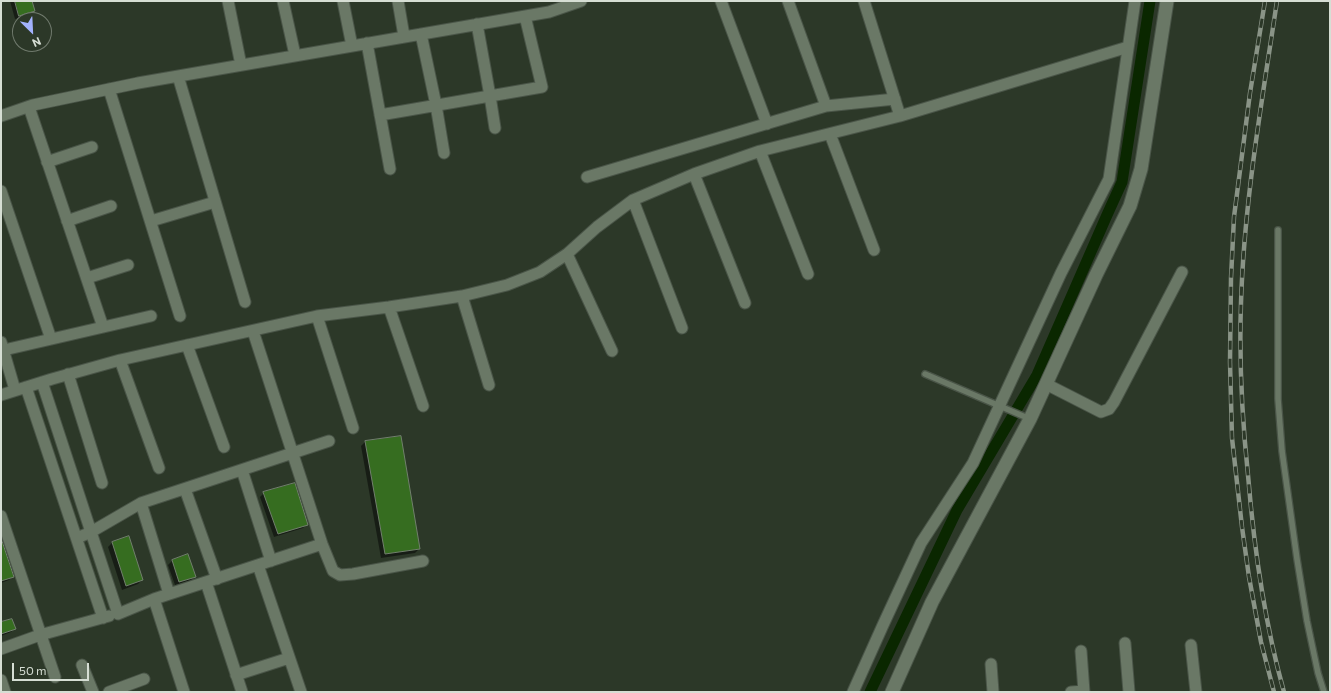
<!DOCTYPE html>
<html>
<head>
<meta charset="utf-8">
<style>
  body { margin:0 }
  #map { position:relative; width:1331px; height:693px; overflow:hidden; background:#2c3828; font-family:Commissioner,sans-serif }
  canvas { display:block }
  .frame { position:absolute; inset:0; border:2px solid #d6ded4; pointer-events:none }
  .north { position:absolute; left:12px; top:12px; width:40px; height:40px; box-sizing:border-box; background:#2c3828; border:1px solid #707a6d; border-radius:50%; rotate:156deg; font-size:11px; font-weight:700; line-height:16px; text-align:center; color:#d6ded4 }
  .north::after { content:''; display:block; margin:auto; width:14px; height:18px; background:#a2b2fd; clip-path:polygon(50% 0,100% 100%,50% 72%,0 100%) }
  .scale { position:absolute; left:12px; top:663px; width:77px; height:18px; box-sizing:border-box; border:2px solid #d6ded4; border-top:0; padding-left:5px; font-size:12px; line-height:14px; white-space:nowrap; color:#d6ded4; -webkit-text-stroke:3px #2c3828; paint-order:stroke }
</style>
</head>
<body>
<div id="map">
<canvas width="1331" height="693"></canvas>
<div class="frame"></div>
<div class="north">N</div>
<div class="scale">50 m</div>
</div>
<script>
const ctx = document.querySelector('canvas').getContext('2d');
ctx.lineJoin = 'round';
function fillPath(path, color) {
  ctx.fillStyle = color;
  ctx.fill(path, 'evenodd');
}
function trace(path, color, width, dash) {
  ctx.strokeStyle = color;
  ctx.lineWidth = width;
  ctx.lineCap = dash ? 'butt' : 'round';
  ctx.setLineDash(dash || []);
  ctx.stroke(path);
}
fillPath(new Path2D(`
  M 10,1 L 31,1 L 34,11 L 30,15 L 15,19 Z
  M 365,442 L 419,549 L 415,553 L 381,558 L 361,446 Z
  M 264,493 L 307,524 L 303,528 L 274,537 L 260,497 Z
  M 128,538 L 142,580 L 138,584 L 122,590 L 108,547 L 112,543 Z
  M 1,547 L 13,576 L 9,580 L 1,583 Z
  M 188,556 L 195,576 L 191,580 L 175,585 L 168,565 L 172,561 Z
  M 1,623 L 15,628 L 11,632 L 1,636 Z`), '#0007');
trace(new Path2D(`
  M 870,692 L 957,510 L 1037,375 L 1107,215 L 1122,182 L 1150,1`), '#0a2700', 11);
const building = new Path2D(`
  M 15,1 L 32,1 L 35,11 L 19,16 Z
  M 401,436 L 420,549 L 385,554 L 365,441 Z
  M 295,483 L 308,525 L 278,534 L 263,492 Z
  M 129,536 L 143,580 L 126,586 L 112,542 Z
  M 1,538 L 14,577 L 1,581 Z
  M 188,554 L 196,577 L 179,582 L 172,560 Z
  M 12,619 L 16,629 L 1,634 L 1,622 Z`);
fillPath(building, '#366d20');
trace(building, '#717f6d', 1);
const service = new Path2D(`
  M 1278,230 L 1278,399 L 1282,451 L 1297,559 L 1307,621 L 1318,673 L 1324,692
  M 925,374 L 1030,419`);
const minor = new Path2D(`
  M 228,1 L 241,65
  M 283,1 L 295,55
  M 343,1 L 352,46
  M 398,1 L 404,36
  M 721,1 L 767,124
  M 788,1 L 826,106
  M 864,1 L 900,116
  M 477,24 L 490,96 L 495,128
  M 421,34 L 436,105 L 444,153
  M 367,43 L 390,169
  M 178,76 L 245,302
  M 109,89 L 180,316
  M 29,107 L 103,327
  M 380,115 L 542,87 L 525,16
  M 1,116 L 33,105 L 138,83 L 549,12 L 581,1
  M 830,134 L 874,250
  M 760,151 L 808,274
  M 47,162 L 92,147
  M 694,174 L 745,303
  M 587,177 L 826,106 L 895,99
  M 1,191 L 51,339
  M 633,200 L 682,328
  M 67,221 L 111,206
  M 151,221 L 215,202
  M 567,254 L 612,351
  M 87,278 L 128,265
  M 462,296 L 489,385
  M 389,307 L 423,406
  M 317,316 L 353,428
  M 253,331 L 322,544 L 333,571 L 340,575 L 353,574 L 423,561
  M 1,342 L 15,390
  M 187,345 L 224,447
  M 4,350 L 151,316
  M 120,360 L 159,468
  M 68,374 L 102,483
  M 42,382 L 91,532 L 141,503 L 329,441
  M 1046,384 L 1101,412 L 1109,409 L 1114,402 L 1182,272
  M 26,387 L 103,618
  M 1,395 L 52,379 L 120,360 L 317,316 L 389,307 L 462,296 L 507,285 L 540,272 L 567,254 L 597,227 L 633,200 L 694,174 L 760,151 L 900,116 L 1128,47
  M 242,470 L 271,561
  M 185,489 L 217,579
  M 141,503 L 169,594
  M 1,516 L 55,677
  M 77,538 L 91,532 L 118,614 L 154,599 L 322,544
  M 258,565 L 301,692
  M 206,582 L 242,692
  M 154,599 L 184,692
  M 1125,643 L 1129,692
  M 1191,645 L 1196,692
  M 1,649 L 40,635 L 109,616
  M 1081,651 L 1084,692
  M 991,664 L 993,692
  M 82,665 L 93,692
  M 236,675 L 289,658
  M 1,680 L 5,692
  M 109,692 L 144,679
  M 853,692 L 883,625 L 921,543 L 973,463 L 1061,273 L 1109,179 L 1135,1
  M 1071,692 L 1084,691`);
const tertiary = new Path2D(`
  M 892,692 L 932,602 L 1030,419 L 1096,275 L 1130,206 L 1141,169 L 1167,1`);
trace(service, '#4a5548', 8);
trace(minor, '#4a5548', 13);
trace(tertiary, '#4a5548', 15);
trace(service, '#6a7866', 5.5);
trace(minor, '#6a7866', 11);
trace(tertiary, '#6a7866', 13);
const rail = new Path2D(`
  M 1265,1 L 1250,93 L 1234,217 L 1231,278 L 1230,362 L 1232,438 L 1242,527 L 1249,577 L 1261,642 L 1274,692
  M 1277,1 C 1262,101 1244,202 1241,303 C 1239,361 1242,418 1248,475 C 1254,548 1264,621 1284,692`);
trace(rail, '#8a9487', 4.5);
trace(rail, '#2c3828', 3, [9]);
</script>
</body>
</html>
